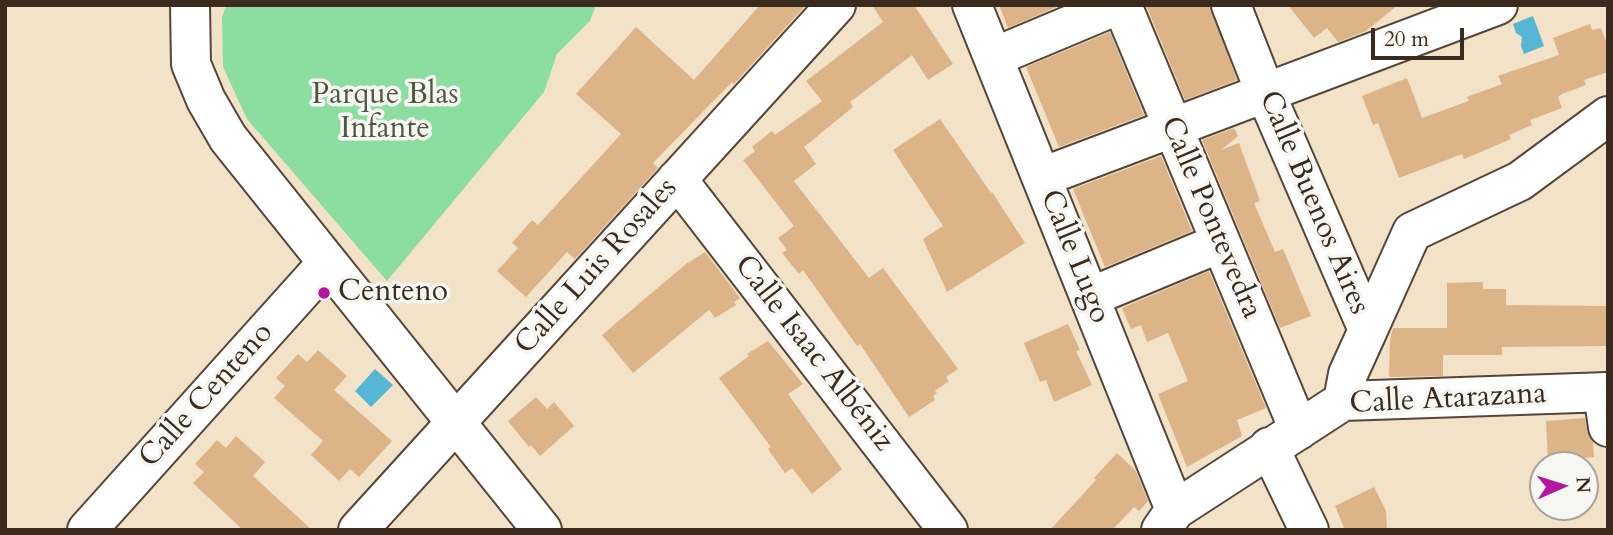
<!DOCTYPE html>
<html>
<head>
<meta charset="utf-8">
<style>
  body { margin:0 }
  #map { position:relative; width:1613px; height:535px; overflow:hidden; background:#f1e2c8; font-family:Cardo,serif }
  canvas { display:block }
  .frame { position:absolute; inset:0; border:7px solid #3b2a1e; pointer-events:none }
  .north { position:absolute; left:1529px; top:451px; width:70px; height:70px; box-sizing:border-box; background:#f6f6f2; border:2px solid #aba49d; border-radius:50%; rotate:87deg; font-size:19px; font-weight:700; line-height:28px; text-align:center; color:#3b2a1e }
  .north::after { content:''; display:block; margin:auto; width:24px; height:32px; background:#b5179e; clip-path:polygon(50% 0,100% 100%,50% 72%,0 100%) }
  .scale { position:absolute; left:1371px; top:28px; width:93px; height:32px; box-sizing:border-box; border:4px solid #3b2a1e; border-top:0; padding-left:9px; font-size:21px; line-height:24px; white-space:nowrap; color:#3b2a1e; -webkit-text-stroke:5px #f6f6f2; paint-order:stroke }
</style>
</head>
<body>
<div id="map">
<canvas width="1613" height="535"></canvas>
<div class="frame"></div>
<div class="north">N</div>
<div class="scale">20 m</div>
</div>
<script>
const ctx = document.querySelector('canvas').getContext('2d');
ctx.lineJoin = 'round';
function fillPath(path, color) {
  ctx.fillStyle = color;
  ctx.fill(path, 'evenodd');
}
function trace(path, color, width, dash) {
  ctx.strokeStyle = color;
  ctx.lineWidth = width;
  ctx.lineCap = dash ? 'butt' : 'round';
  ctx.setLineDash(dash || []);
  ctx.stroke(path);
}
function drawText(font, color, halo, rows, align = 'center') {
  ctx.font = font + ' Cardo,serif';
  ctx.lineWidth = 7;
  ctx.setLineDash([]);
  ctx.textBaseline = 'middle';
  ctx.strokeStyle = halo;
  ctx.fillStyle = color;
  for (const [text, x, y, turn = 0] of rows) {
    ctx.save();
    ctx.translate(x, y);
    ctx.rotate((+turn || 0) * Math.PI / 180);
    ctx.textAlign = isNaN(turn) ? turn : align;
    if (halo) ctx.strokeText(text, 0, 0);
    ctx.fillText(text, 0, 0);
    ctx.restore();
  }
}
fillPath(new Path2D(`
  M 226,5 L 596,5 L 590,21 L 557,54 L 544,92 L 387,281 L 247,119 L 223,67 L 222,17 Z`), '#8bde9f');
fillPath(new Path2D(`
  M 1533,16 L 1544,46 L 1524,54 L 1521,46 L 1522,37 L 1516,33 L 1513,24 Z
  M 375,369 L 393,385 L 371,407 L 355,391 Z`), '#56b7d4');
fillPath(new Path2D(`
  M 760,5 L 806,5 L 734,84 L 732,82 L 653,163 L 658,168 L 575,259 L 567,252 L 526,297 L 497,271 L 518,248 L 512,243 L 532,220 L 538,225 L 621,134 L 576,94 L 636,27 L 694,80 Z
  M 872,5 L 914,5 L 953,64 L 928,80 L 912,55 L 850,102 L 853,107 L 804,147 L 816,164 L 794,181 L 869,278 L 883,268 L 958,369 L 946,377 L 949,381 L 935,391 L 937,393 L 933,396 L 935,400 L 909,417 L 860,344 L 857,346 L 803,270 L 799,274 L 782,253 L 787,250 L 778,238 L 794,226 L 743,160 L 755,151 L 752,147 L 772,131 L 775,135 L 822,101 L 806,81 L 883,22 Z
  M 999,5 L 1061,5 L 1008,28 Z
  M 1146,5 L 1210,5 L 1237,80 L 1185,100 Z
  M 1288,5 L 1398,5 L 1366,31 L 1338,42 L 1327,28 L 1314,38 Z
  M 1590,24 L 1592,30 L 1601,28 L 1608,47 L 1608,72 L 1584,80 L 1586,85 L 1562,94 L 1558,97 L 1562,108 L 1530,120 L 1532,125 L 1509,135 L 1511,139 L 1464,159 L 1462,154 L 1399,178 L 1378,123 L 1373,125 L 1362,96 L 1407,78 L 1422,118 L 1469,101 L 1467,97 L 1502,84 L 1498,76 L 1559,55 L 1553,38 Z
  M 1110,32 L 1144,115 L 1059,147 L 1026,67 Z
  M 940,119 L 991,193 L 992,192 L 1025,243 L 947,292 L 923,239 L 943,226 L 893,150 Z
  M 1234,128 L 1238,136 L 1221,150 L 1239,143 L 1260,201 L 1254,203 L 1275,252 L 1283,249 L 1311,316 L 1280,328 L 1202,140 Z
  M 1161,156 L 1192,231 L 1105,267 L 1073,189 Z
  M 705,252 L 740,298 L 734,302 L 736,305 L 715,318 L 709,310 L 633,373 L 602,335 L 686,264 Z
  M 1209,271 L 1266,408 L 1237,420 L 1242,436 L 1187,467 L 1158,394 L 1188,381 L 1168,333 L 1147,342 L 1141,325 L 1131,329 L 1122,308 Z
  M 1483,282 L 1483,289 L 1506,289 L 1506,305 L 1608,306 L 1608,346 L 1502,347 L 1502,355 L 1443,355 L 1443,376 L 1389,377 L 1390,340 L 1393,328 L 1447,328 L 1447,283 Z
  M 1068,324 L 1080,350 L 1076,351 L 1092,385 L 1054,402 L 1046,380 L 1040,382 L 1024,343 Z
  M 768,341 L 803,384 L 788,394 L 842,469 L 812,494 L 792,468 L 785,473 L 768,449 L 771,447 L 719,378 L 749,356 L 747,354 Z
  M 318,350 L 347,376 L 334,390 L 392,441 L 359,477 L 350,469 L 339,481 L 311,455 L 323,441 L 274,398 L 285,386 L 276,378 L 298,354 L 307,362 Z
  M 536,397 L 547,409 L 554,402 L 574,426 L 540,456 L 531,445 L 529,447 L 508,421 Z
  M 1585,418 L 1587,431 L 1593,442 L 1594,457 L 1548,461 L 1546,421 Z
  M 236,436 L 265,462 L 253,476 L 312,530 L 243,530 L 193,483 L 204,472 L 195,464 L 217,440 L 226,448 Z
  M 1117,453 L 1136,471 L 1148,501 L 1139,511 L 1134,507 L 1112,530 L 1050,530 L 1096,480 L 1094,478 Z
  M 1374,487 L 1386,511 L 1387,530 L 1345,530 L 1335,506 Z`), '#dcb487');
const minor = new Path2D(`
  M 190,5 L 191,64 L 206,100 L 228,138 L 542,530
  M 972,5 L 1175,510
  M 1122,5 L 1299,430
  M 1231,5 L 1265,92 L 1368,330 L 1348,374 L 1343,401
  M 994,57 L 1118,5
  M 1042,177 L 1498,5
  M 677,179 L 948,530
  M 1090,297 L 1220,243
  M 1368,330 L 1412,232 L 1520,181 L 1608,116
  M 1603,392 L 1608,427
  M 1269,447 L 1309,530
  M 87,530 L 327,263
  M 358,530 L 836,5
  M 1161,530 L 1175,510 L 1343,401 L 1608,392`);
trace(minor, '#564638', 42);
trace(minor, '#fff', 38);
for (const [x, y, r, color] of [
  [324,293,7,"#b5179e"]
]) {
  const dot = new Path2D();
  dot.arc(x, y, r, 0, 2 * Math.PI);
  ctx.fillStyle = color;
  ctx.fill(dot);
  trace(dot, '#f6f6f2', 2.5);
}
drawText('30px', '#4f573e', '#f6f6f2', [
  ["Parque Blas",385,96],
  ["Infante",385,130]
]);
drawText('30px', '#3b2a1e', '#f6f6f2', [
  ["Calle Buenos Aires",1313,203,67],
  ["Calle Pontevedra",1210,218,67],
  ["Calle Lugo",1074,257,68],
  ["Calle Luis Rosales",597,267,-48],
  ["Calle Isaac Albéniz",813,354,52],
  ["Calle Centeno",207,396,-48],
  ["Calle Atarazana",1448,400,-3]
]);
drawText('30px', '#3b2a1e', '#f6f6f2', [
  ["Centeno",338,293]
], 'left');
</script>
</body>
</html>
